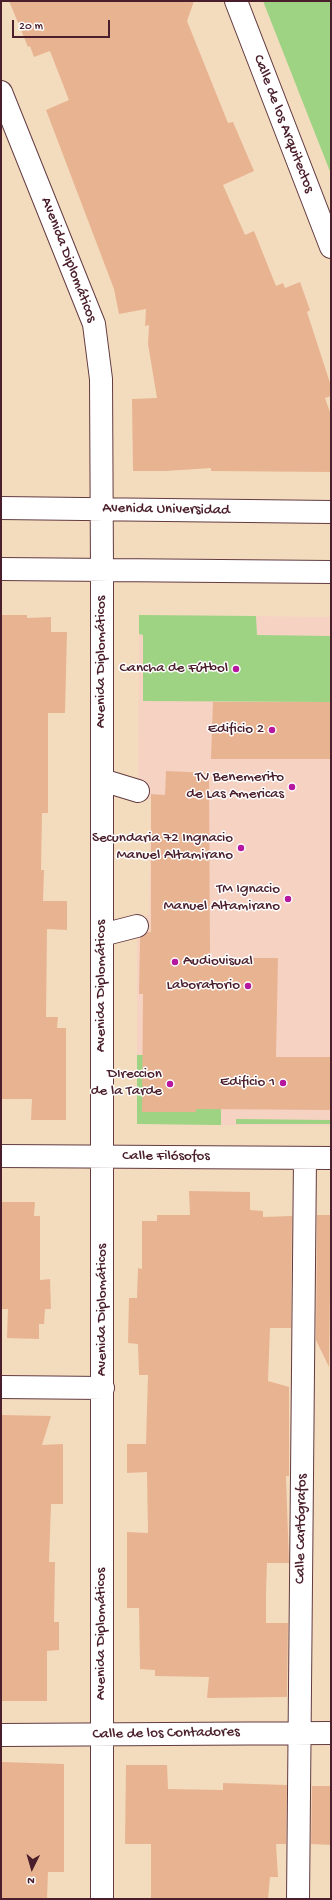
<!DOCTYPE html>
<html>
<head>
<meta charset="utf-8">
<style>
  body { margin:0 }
  #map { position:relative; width:332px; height:1900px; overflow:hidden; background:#f3dcbd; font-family:"Gochi Hand",sans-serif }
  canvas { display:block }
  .frame { position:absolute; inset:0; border:2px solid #4a1f2b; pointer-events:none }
  .north { position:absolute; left:12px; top:1848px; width:40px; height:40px; -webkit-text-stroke:3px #fff; paint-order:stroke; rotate:185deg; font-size:11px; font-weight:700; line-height:16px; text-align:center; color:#4a1f2b }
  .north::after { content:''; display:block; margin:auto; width:14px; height:18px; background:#4a1f2b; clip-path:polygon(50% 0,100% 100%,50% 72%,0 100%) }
  .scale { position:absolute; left:12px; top:20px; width:98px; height:18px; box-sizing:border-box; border:2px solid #4a1f2b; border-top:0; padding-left:5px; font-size:12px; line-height:14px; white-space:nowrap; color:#4a1f2b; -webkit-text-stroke:3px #fff; paint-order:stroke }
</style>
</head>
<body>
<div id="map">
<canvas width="332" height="1900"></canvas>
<div class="frame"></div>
<div class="north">N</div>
<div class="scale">20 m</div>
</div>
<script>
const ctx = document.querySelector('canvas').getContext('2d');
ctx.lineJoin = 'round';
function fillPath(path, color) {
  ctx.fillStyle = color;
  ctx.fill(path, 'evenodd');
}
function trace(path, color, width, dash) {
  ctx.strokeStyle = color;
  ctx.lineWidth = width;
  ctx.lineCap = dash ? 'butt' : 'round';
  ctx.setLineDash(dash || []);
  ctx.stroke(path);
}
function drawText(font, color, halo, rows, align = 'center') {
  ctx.font = font + ' "Gochi Hand",sans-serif';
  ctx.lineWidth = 3;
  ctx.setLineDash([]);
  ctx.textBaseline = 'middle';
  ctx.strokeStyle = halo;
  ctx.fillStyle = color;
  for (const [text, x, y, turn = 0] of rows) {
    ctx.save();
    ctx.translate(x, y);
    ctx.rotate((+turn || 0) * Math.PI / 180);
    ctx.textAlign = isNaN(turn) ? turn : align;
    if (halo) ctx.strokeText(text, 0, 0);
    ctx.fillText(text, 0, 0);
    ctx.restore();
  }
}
fillPath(new Path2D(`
  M 139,615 L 331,617 L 331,1126 L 137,1124 L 137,926 L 149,913 L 151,801 L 138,791 Z`), '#f6d2c3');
fillPath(new Path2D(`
  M 263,1 L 331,1 L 331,174 Z
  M 139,615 L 256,616 L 257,635 L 330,636 L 330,702 L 143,701 L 143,635 L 139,634 Z
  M 137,1055 L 144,1055 L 143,1112 L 196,1112 L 196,1057 L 221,1057 L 221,1125 L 137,1124 Z
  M 236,1119 L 331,1120 L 331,1124 L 236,1124 Z`), '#9ed383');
fillPath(new Path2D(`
  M 9,1 L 194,1 L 187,21 L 228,123 L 233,122 L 254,171 L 223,185 L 245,235 L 254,231 L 276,286 L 283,283 L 285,288 L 300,282 L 310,310 L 307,312 L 331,386 L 331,396 L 325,398 L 331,415 L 331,472 L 211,471 L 211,468 L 166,471 L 133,471 L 132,399 L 157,398 L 148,344 L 149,325 L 145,326 L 146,309 L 119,314 L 114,289 L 46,110 L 69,100 L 50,51 L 34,57 L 30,46 L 28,47 Z
  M 1,615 L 27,615 L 27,618 L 51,617 L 51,632 L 67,632 L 65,713 L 48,713 L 48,813 L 42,813 L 41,870 L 44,870 L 43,901 L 67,901 L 67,930 L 47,929 L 46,1017 L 58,1017 L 57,1028 L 66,1028 L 66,1120 L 31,1120 L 32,1099 L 1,1099 Z
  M 213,702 L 331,702 L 331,759 L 211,759 Z
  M 166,771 L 209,773 L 210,958 L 278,958 L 276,1057 L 331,1057 L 331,1110 L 196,1109 L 196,1112 L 142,1112 L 143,994 L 139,994 L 140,938 L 148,932 L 151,932 L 151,794 L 165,795 Z
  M 189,1191 L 250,1192 L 250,1210 L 263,1211 L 263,1217 L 292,1216 L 291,1328 L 270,1328 L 268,1381 L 289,1387 L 289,1476 L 286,1476 L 289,1563 L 267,1563 L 266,1593 L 266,1623 L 288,1623 L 287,1697 L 207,1698 L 209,1677 L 155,1676 L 155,1670 L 140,1669 L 139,1608 L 127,1608 L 127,1532 L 148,1533 L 147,1472 L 127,1473 L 127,1444 L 146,1444 L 148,1375 L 139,1375 L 138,1344 L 128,1343 L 129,1298 L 137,1298 L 138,1268 L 142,1269 L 142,1221 L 157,1221 L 157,1215 L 190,1215 Z
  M 1,1202 L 35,1202 L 34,1216 L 40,1216 L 40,1280 L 50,1279 L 51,1309 L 45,1309 L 44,1324 L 39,1324 L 39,1339 L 7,1338 L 8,1309 L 1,1309 Z
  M 317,1215 L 331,1215 L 329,1367 L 316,1340 Z
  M 1,1415 L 51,1416 L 42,1445 L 63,1444 L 63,1504 L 51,1504 L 49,1562 L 55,1562 L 54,1622 L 59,1622 L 59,1650 L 47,1651 L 47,1701 L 1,1701 Z
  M 1,1762 L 64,1764 L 64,1872 L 48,1872 L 47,1899 L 1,1899 Z
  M 126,1765 L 167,1765 L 168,1789 L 223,1790 L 223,1783 L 287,1785 L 286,1844 L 276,1844 L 278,1877 L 270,1877 L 268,1899 L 151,1899 L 151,1844 L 125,1844 Z
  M 312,1786 L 331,1786 L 331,1845 L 311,1844 Z`), '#e8b391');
const minor = new Path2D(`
  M 236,1 L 331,247
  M 1,92 L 94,324 L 101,379 L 102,570 L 102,1899
  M 1,508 L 331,512
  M 1,569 L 331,572
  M 102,780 L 138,791
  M 102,935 L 137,926
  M 1,1156 L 331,1158
  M 1,1387 L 103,1388
  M 1,1735 L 331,1733
  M 298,1899 L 305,1158`);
trace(minor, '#633b41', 24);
trace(minor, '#fff', 22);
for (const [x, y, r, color] of [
  [236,669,4,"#b5179e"],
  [272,730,4,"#b5179e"],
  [292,787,4,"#b5179e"],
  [241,848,4,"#b5179e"],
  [288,899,4,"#b5179e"],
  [175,962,4,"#b5179e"],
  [248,986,4,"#b5179e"],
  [283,1083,4,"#b5179e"],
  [170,1084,4,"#b5179e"]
]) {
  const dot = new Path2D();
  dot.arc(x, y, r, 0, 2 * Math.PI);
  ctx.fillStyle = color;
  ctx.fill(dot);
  trace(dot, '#fff', 1.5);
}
drawText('15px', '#4a1f2b', '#fff', [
  ["Calle de los Arquitectos",283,124,69],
  ["Avenida Diplomáticos",68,260,69],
  ["Avenida Universidad",166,510,1],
  ["Avenida Diplomáticos",102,662,-90],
  ["Avenida Diplomáticos",102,986,-90],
  ["Calle Filósofos",166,1157],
  ["Avenida Diplomáticos",103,1310,-90],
  ["Calle Cartógrafos",302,1529,-89],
  ["Avenida Diplomáticos",102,1634,-90],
  ["Calle de los Contadores",166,1734,-1]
]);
drawText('15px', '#4a1f2b', '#fff', [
  ["Cancha de Fútbol",228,669],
  ["Edificio 2",264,730],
  ["TV Benemerito",284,778],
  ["de Las Americas",284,795],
  ["Secundaria 72 Ingnacio",233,839],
  ["Manuel Altamirano",233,856],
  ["TM Ignacio",280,890],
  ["Manuel Altamirano",280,907],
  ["Audiovisual",183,962,"left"],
  ["Laboratorio",240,986],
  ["DIreccion",162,1075],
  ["de la Tarde",162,1092],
  ["Edificio 1",275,1083]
], 'right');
</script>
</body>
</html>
